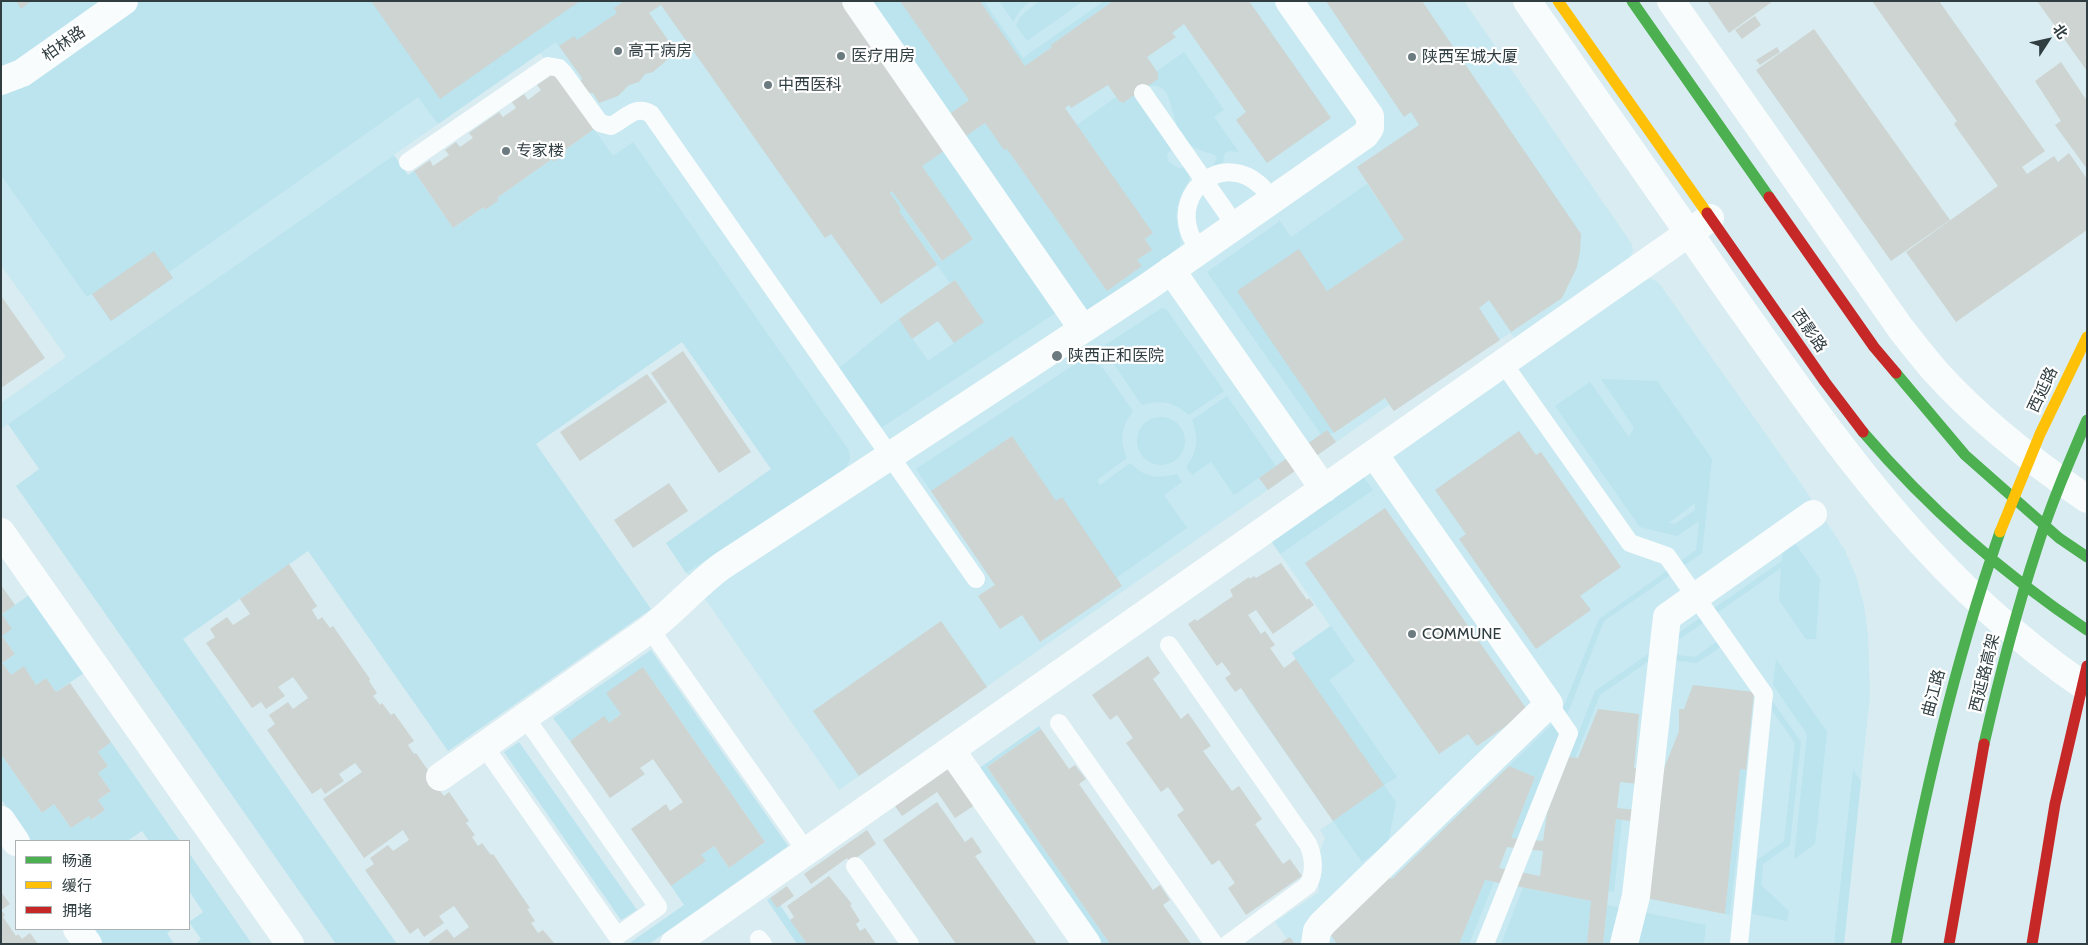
<!DOCTYPE html>
<html>
<head>
<meta charset="utf-8">
<style>
  body { margin:0 }
  #map { position:relative; width:2088px; height:945px; overflow:hidden; background:#d9ecf1; font-family:Cabin,"Noto Sans SC",sans-serif }
  canvas { display:block }
  .frame { position:absolute; inset:0; border:2px solid #303e42; pointer-events:none }
  .legend { position:absolute; left:15px; top:840px; width:175px; height:90px; box-sizing:border-box; background:#fff; border:1px solid #acb2b3; margin:0; padding:6px 9px; list-style:none; font-size:15px; color:#303e42 }
  .legend li { display:flex; align-items:center; gap:10px; height:25px }
  .legend b { width:25px; border:1px solid #acb2b3 }
  .north { position:absolute; left:2023px; top:15px; width:50px; height:50px; -webkit-text-stroke:4px #fff; paint-order:stroke; rotate:55deg; font-size:14px; font-weight:700; line-height:20px; text-align:center; color:#303e42 }
  .north::after { content:''; display:block; margin:auto; width:18px; height:22px; background:#303e42; clip-path:polygon(50% 0,100% 100%,50% 72%,0 100%) }
</style>
</head>
<body>
<div id="map">
<canvas width="2088" height="945"></canvas>
<div class="frame"></div>
<ul class="legend">
<li><b style="height:6px;background:#4caf50"></b>畅通</li>
<li><b style="height:6px;background:#ffc107"></b>缓行</li>
<li><b style="height:6px;background:#c62828"></b>拥堵</li>
</ul>
<div class="north">北</div>
</div>
<script>
const ctx = document.querySelector('canvas').getContext('2d');
ctx.lineJoin = 'round';
function fillPath(path, color) {
  ctx.fillStyle = color;
  ctx.fill(path, 'evenodd');
}
function trace(path, color, width, dash) {
  ctx.strokeStyle = color;
  ctx.lineWidth = width;
  ctx.lineCap = dash ? 'butt' : 'round';
  ctx.setLineDash(dash || []);
  ctx.stroke(path);
}
function drawText(font, color, halo, rows, align = 'center') {
  ctx.font = font + ' Cabin,"Noto Sans SC",sans-serif';
  ctx.lineWidth = 4.5;
  ctx.setLineDash([]);
  ctx.textBaseline = 'middle';
  ctx.strokeStyle = halo;
  ctx.fillStyle = color;
  for (const [text, x, y, turn = 0] of rows) {
    ctx.save();
    ctx.translate(x, y);
    ctx.rotate((+turn || 0) * Math.PI / 180);
    ctx.textAlign = isNaN(turn) ? turn : align;
    if (halo) ctx.strokeText(text, 0, 0);
    ctx.fillText(text, 0, 0);
    ctx.restore();
  }
}
fillPath(new Path2D(`
  M 1,1 L 1464,1 L 1632,244 L 1633,251 L 1629,260 L 1516,340 L 1510,333 L 1394,411 L 1389,405 L 839,790 L 677,559 L 825,455 L 615,155 L 613,157 L 540,53 L 1,429 L 1,403 L 66,357 L 1,265 Z
  M 1652,279 L 1659,283 L 1804,488 L 1845,550 L 1856,576 L 1864,605 L 1868,636 L 1870,695 L 1844,944 L 1295,944 L 1290,937 L 1287,939 L 1275,922 L 1319,892 L 1317,859 L 1325,838 L 1320,830 L 1333,821 L 1245,695 L 1296,660 L 1292,653 L 1330,626 L 1271,541 L 1643,280 Z`), '#c8e9f1');
fillPath(new Path2D(`
  M 1,1 L 624,1 L 614,8 L 617,13 L 577,40 L 574,36 L 559,46 L 556,42 L 438,124 L 418,97 L 169,272 L 173,278 L 111,321 L 92,294 L 87,297 L 1,175 Z
  M 867,1 L 900,1 L 969,100 L 946,116 Z
  M 980,1 L 984,1 L 1023,58 L 1104,1 L 1113,1 L 1051,45 L 1052,47 L 1025,66 Z
  M 999,1 L 1030,1 L 1021,9 L 1013,21 Z
  M 1039,1 L 1083,1 L 1027,41 L 1016,25 L 1021,16 Z
  M 1184,52 L 1224,110 L 1214,117 L 1239,152 L 1231,151 L 1225,153 L 1223,163 L 1213,165 L 1217,159 L 1215,155 C 1204,151 1192,149 1184,139 C 1173,127 1172,95 1163,89 C 1159,85 1153,86 1148,86 L 1158,78 L 1157,71 Z
  M 1136,94 L 1173,148 L 1167,154 L 1169,162 L 1178,168 L 1187,167 C 1194,181 1185,183 1181,195 C 1177,204 1176,213 1177,222 C 1179,239 1187,245 1170,257 L 1082,313 L 962,139 L 985,123 L 1004,150 L 1007,149 L 1107,291 L 1142,266 L 1137,260 L 1152,250 L 1145,239 L 1153,233 L 1077,125 L 1116,97 L 1120,102 L 1123,103 Z
  M 594,129 L 613,156 L 633,142 L 848,449 C 856,467 837,474 824,483 L 686,573 L 666,543 L 771,469 L 682,342 L 536,444 L 651,609 L 448,751 L 308,551 L 183,639 L 397,944 L 336,944 L 16,486 L 39,469 L 8,424 L 394,155 L 408,175 L 414,171 L 453,228 L 484,207 L 485,209 L 499,200 L 497,198 L 552,159 L 554,162 L 567,153 L 565,150 Z
  M 948,148 L 1060,310 L 881,428 L 839,368 L 899,319 L 928,361 L 984,322 L 955,280 L 950,283 L 899,211 L 901,209 L 890,193 L 892,191 L 941,261 L 973,239 L 922,166 Z
  M 1367,184 L 1404,239 L 1327,291 L 1299,250 L 1238,291 L 1334,433 L 1321,434 L 1207,272 L 1280,221 L 1291,237 Z
  M 1162,308 L 1166,309 L 1224,391 L 1189,415 C 1173,402 1162,399 1142,405 L 1102,347 Z
  M 1092,353 L 1133,411 C 1121,427 1119,440 1127,458 L 1097,480 L 1100,485 L 1130,463 C 1146,478 1156,479 1177,474 L 1182,482 L 1164,495 L 1187,528 L 1116,578 L 1062,498 L 1056,501 L 1012,436 L 931,491 L 916,469 Z
  M 1601,379 L 1657,381 L 1712,459 L 1702,553 L 1604,621 L 1518,839 L 1511,838 L 1535,777 L 1509,766 L 1559,718 L 1599,619 L 1696,550 L 1699,521 L 1677,536 L 1640,527 L 1555,406 L 1590,382 L 1629,437 L 1633,430 L 1633,426 ZM 1695,503 L 1695,510 L 1675,524 L 1668,523 Z
  M 1227,396 L 1276,466 L 1234,495 L 1211,462 L 1192,475 L 1186,467 C 1198,451 1199,439 1192,420 Z
  M1137 441a24 24 0 1 1 48 0a24 24 0 1 1-48 0Z
  M 1363,476 L 1373,490 L 1280,554 L 1271,541 Z
  M 1792,539 L 1820,579 L 1816,639 L 1806,639 L 1779,600 L 1781,568 L 1660,653 L 1695,657 L 1726,635 L 1801,742 L 1790,845 L 1763,864 L 1761,885 L 1789,911 L 1787,921 L 1752,914 L 1757,860 L 1784,841 L 1795,743 L 1725,644 L 1697,663 L 1653,658 L 1600,695 L 1575,758 L 1569,757 L 1595,691 L 1782,561 L 1783,546 Z
  M 29,595 L 84,673 L 56,692 L 46,678 L 36,685 L 24,667 L 11,675 L 2,663 L 15,654 L 2,636 L 2,614 Z
  M 1331,626 L 1355,661 L 1329,680 L 1397,777 L 1384,785 L 1396,802 L 1388,844 L 1362,862 L 1333,821 L 1384,785 L 1292,653 Z
  M 651,650 L 788,846 L 649,944 L 628,944 L 684,905 L 671,886 L 705,861 L 701,855 L 714,846 L 729,868 L 765,842 L 643,667 L 621,714 L 609,723 L 604,717 L 570,741 L 553,718 Z
  M 1776,659 L 1827,732 L 1815,844 L 1794,859 L 1807,734 L 1773,685 Z
  M 1039,726 L 1041,729 L 987,767 L 1110,944 L 1100,944 L 978,769 Z
  M 111,742 L 180,841 L 149,841 L 142,831 L 127,841 L 31,841 L 1,799 L 1,754 L 42,813 L 54,804 L 71,828 L 89,816 L 92,820 L 105,810 L 98,800 L 111,791 L 98,773 L 108,766 L 98,752 Z
  M 519,742 L 637,910 L 621,920 L 504,752 Z
  M 1740,769 L 1746,770 L 1730,915 L 1725,914 Z
  M 1853,770 L 1861,781 L 1844,944 L 1834,944 Z
  M 1616,819 L 1622,820 L 1614,892 L 1608,891 Z
  M 189,853 L 252,944 L 195,944 L 201,939 L 189,922 L 203,912 L 189,891 Z
  M 1485,880 L 1494,882 L 1469,944 L 1459,944 Z
  M 1523,888 L 1591,901 L 1587,944 L 1501,944 Z
  M 770,898 L 777,907 L 780,905 L 807,944 L 797,944 L 767,900 Z
  M 1607,905 L 1706,925 L 1704,944 L 1603,944 Z
  M 92,929 L 173,929 L 167,933 L 174,944 L 103,944 Z`), '#bbe4ef');
fillPath(new Path2D(`
  M 16,1 L 31,1 L 21,9 Z
  M 371,1 L 580,1 L 440,99 Z
  M 624,1 L 846,1 L 933,126 L 969,100 L 900,1 L 980,1 L 1025,66 L 1052,47 L 1051,45 L 1113,1 L 1249,1 L 1331,118 L 1267,163 L 1236,120 L 1246,112 L 1184,24 L 1172,33 L 1176,37 L 1147,57 L 1158,73 L 1158,79 L 1123,103 L 1119,101 L 1108,85 L 1071,108 L 1069,105 L 1065,108 L 1153,233 L 1145,239 L 1152,250 L 1137,260 L 1142,266 L 1107,291 L 1007,149 L 1004,150 L 985,123 L 922,166 L 973,239 L 942,261 L 892,191 L 890,193 L 901,209 L 899,211 L 937,265 L 881,304 L 831,234 L 825,238 L 661,5 L 649,13 L 675,50 L 667,60 L 653,72 L 645,74 L 639,82 L 629,85 L 618,96 L 599,103 L 593,93 L 587,93 L 580,84 L 582,78 L 559,46 L 574,36 L 577,40 L 617,13 L 614,8 Z
  M 1326,1 L 1422,1 L 1581,234 L 1580,251 L 1577,267 L 1562,298 L 1511,332 L 1489,300 L 1479,308 L 1500,340 L 1394,411 L 1385,398 L 1334,433 L 1237,291 L 1299,249 L 1327,291 L 1404,239 L 1357,167 L 1419,125 L 1411,112 L 1404,117 Z
  M 1707,1 L 1773,1 L 1729,33 Z
  M 1872,1 L 1939,1 L 2045,151 L 2022,167 L 2027,174 L 2054,156 L 2058,162 L 2069,153 L 2087,179 L 2087,230 L 1956,322 L 1906,252 L 1998,186 L 1954,124 L 1957,121 Z
  M 2037,1 L 2087,1 L 2087,71 Z
  M 1755,16 L 1761,25 L 1742,39 L 1735,30 Z
  M 1814,29 L 1950,220 L 1891,261 L 1756,70 Z
  M 1777,47 L 1780,52 L 1760,65 L 1756,60 Z
  M 2061,62 L 2087,101 L 2087,169 L 2055,125 L 2061,121 L 2035,81 Z
  M 554,73 L 594,129 L 565,150 L 567,152 L 554,162 L 552,159 L 497,198 L 499,200 L 485,210 L 484,207 L 453,228 L 414,171 L 430,160 L 433,166 L 449,155 L 445,150 L 456,142 L 460,147 L 473,138 L 469,133 L 499,112 L 503,117 L 516,108 L 512,102 L 524,94 L 528,100 L 541,90 L 537,85 Z
  M 154,251 L 173,278 L 111,321 L 92,294 Z
  M 955,280 L 984,322 L 954,343 L 938,321 L 912,339 L 899,319 Z
  M 1,296 L 45,358 L 1,388 Z
  M 683,351 L 751,452 L 719,473 L 651,373 Z
  M 647,374 L 667,402 L 580,461 L 560,432 Z
  M 1327,430 L 1336,442 L 1268,490 L 1259,478 Z
  M 1519,431 L 1536,455 L 1541,452 L 1621,567 L 1580,596 L 1591,610 L 1536,649 L 1459,539 L 1466,534 L 1435,490 Z
  M 1012,436 L 1056,501 L 1062,497 L 1122,586 L 1040,642 L 1022,615 L 1000,629 L 978,596 L 995,585 L 931,491 Z
  M 669,483 L 688,511 L 633,548 L 614,520 Z
  M 1385,508 L 1528,711 L 1477,746 L 1468,734 L 1439,754 L 1305,563 Z
  M 1281,563 L 1307,600 L 1309,598 L 1314,605 L 1273,634 L 1256,610 L 1248,615 L 1261,634 L 1265,631 L 1275,645 L 1270,648 L 1284,668 L 1296,659 L 1384,785 L 1333,821 L 1241,688 L 1235,692 L 1225,678 L 1231,674 L 1222,662 L 1217,666 L 1188,624 L 1195,619 L 1197,621 L 1233,596 L 1230,590 L 1249,577 L 1250,579 L 1254,576 L 1256,578 Z
  M 289,564 L 317,606 L 312,610 L 318,620 L 322,617 L 330,628 L 333,626 L 370,679 L 369,681 L 377,693 L 373,696 L 380,705 L 382,703 L 391,715 L 394,713 L 414,741 L 408,745 L 414,754 L 416,753 L 439,786 L 437,787 L 444,796 L 449,792 L 469,821 L 466,823 L 475,835 L 472,837 L 478,846 L 482,843 L 491,855 L 493,854 L 530,908 L 527,909 L 535,921 L 531,923 L 538,933 L 543,930 L 555,944 L 430,944 L 429,942 L 447,929 L 454,938 L 469,927 L 454,906 L 439,916 L 444,923 L 424,937 L 418,928 L 410,934 L 365,870 L 374,864 L 370,858 L 388,845 L 393,851 L 409,840 L 403,830 L 364,858 L 323,799 L 362,772 L 355,763 L 339,774 L 344,781 L 325,794 L 321,788 L 312,794 L 267,730 L 275,724 L 269,715 L 288,702 L 293,709 L 308,698 L 293,677 L 278,687 L 285,696 L 266,709 L 261,702 L 252,708 L 206,643 L 215,637 L 210,629 L 227,617 L 233,625 L 250,614 L 240,599 Z
  M 1,585 L 15,605 L 2,614 L 12,629 L 2,636 L 15,654 L 2,663 L 7,669 L 11,675 L 24,666 L 36,685 L 46,678 L 56,692 L 70,683 L 111,742 L 98,752 L 108,766 L 98,773 L 111,791 L 98,800 L 105,810 L 91,820 L 89,816 L 71,828 L 54,804 L 42,813 L 1,754 Z
  M 941,621 L 987,687 L 859,776 L 813,711 Z
  M 1148,656 L 1160,673 L 1153,679 L 1181,719 L 1188,713 L 1211,746 L 1203,751 L 1232,791 L 1239,786 L 1262,819 L 1255,824 L 1283,864 L 1290,859 L 1302,876 L 1246,915 L 1228,888 L 1235,883 L 1219,860 L 1212,865 L 1177,815 L 1184,810 L 1168,787 L 1161,792 L 1126,743 L 1133,738 L 1117,715 L 1110,720 L 1092,695 Z
  M 643,667 L 765,842 L 729,868 L 714,846 L 701,855 L 706,861 L 671,886 L 631,829 L 666,804 L 670,811 L 683,802 L 653,759 L 640,768 L 645,774 L 610,798 L 570,741 L 604,716 L 609,723 L 621,714 L 606,693 Z
  M 1693,685 L 1754,692 L 1746,770 L 1740,769 L 1725,914 L 1646,898 L 1654,824 L 1616,819 L 1603,944 L 1587,944 L 1591,901 L 1485,880 L 1459,944 L 1337,944 L 1329,932 L 1386,877 L 1392,879 L 1509,766 L 1535,777 L 1511,838 L 1543,841 L 1547,813 L 1569,757 L 1578,758 L 1598,709 L 1639,714 L 1634,768 L 1663,771 L 1679,731 L 1679,709 L 1684,709 ZM 1620,782 L 1658,786 L 1655,812 L 1617,808 ZM 1507,847 L 1543,851 L 1540,876 L 1499,868 Z
  M 1041,729 L 1069,769 L 1075,765 L 1086,779 L 1079,784 L 1153,890 L 1160,885 L 1170,900 L 1163,905 L 1191,944 L 1110,944 L 987,767 Z
  M 952,766 L 978,803 L 955,818 L 937,792 L 902,816 L 895,806 Z
  M 937,802 L 965,842 L 972,837 L 982,852 L 975,856 L 1037,944 L 956,944 L 883,840 Z
  M 867,830 L 876,844 L 850,862 L 847,858 L 811,884 L 804,874 Z
  M 829,876 L 852,904 L 850,905 L 860,921 L 856,924 L 860,931 L 865,928 L 876,944 L 807,944 L 790,920 L 794,917 L 787,906 Z
  M 787,886 L 794,896 L 777,908 L 770,898 Z
  M 1,892 L 10,904 L 1,910 L 5,915 L 3,917 L 16,936 L 18,934 L 22,939 L 30,933 L 38,944 L 1,944 Z
  M 1290,937 L 1295,944 L 1279,944 L 1287,939 Z`), '#cdd4d1');
trace(new Path2D(`
  M 1143,93 L 1235,225
  M 408,162 L 548,66 L 559,68 L 563,72 L 600,123 L 611,126 C 625,119 636,104 651,114 L 976,579
  M 1201,249 C 1197,245 1192,239 1190,234 C 1173,189 1224,152 1260,185 C 1265,189 1268,195 1271,201
  M 1503,363 L 1630,543 L 1667,556 L 1764,694 L 1739,944
  M 650,629 L 806,851
  M 1169,645 L 1308,844 C 1314,857 1315,873 1308,885 L 1228,944
  M 1059,723 L 1214,944
  M 484,746 L 617,936 L 658,907 L 525,717
  M 855,866 L 910,944
  M 759,939 L 763,944
  M 1485,944 L 1569,733 L 1549,704`), '#f9fcfd', 18);
trace(new Path2D(`
  M 856,1 L 1083,329
  M 1527,1 C 1595,99 1664,197 1732,295 C 1838,445 1932,583 2087,688
  M 1671,1 L 1901,329 C 1912,343 1923,357 1935,371 C 1978,419 2033,462 2087,499
  M 1,81 L 22,73 L 124,1
  M 1171,270 L 1324,489
  M 1,532 L 290,944
  M 951,750 L 1087,944
  M 440,777 L 650,629 C 675,610 696,585 722,566 L 1146,288 L 1365,135 L 1370,128 L 1370,116 L 1289,1
  M 1,820 L 16,842
  M 77,929 L 88,944
  M 674,944 L 1710,218
  M 1315,944 L 1317,931 L 1322,924 L 1549,704 L 1374,454
  M 1624,944 L 1636,896 L 1667,617 L 1813,514`), '#f9fcfd', 28);
trace(new Path2D(`
  M 1632,1 L 1769,197
  M 1896,373 L 1965,455 L 2059,538 L 2087,557
  M 1863,432 C 1929,509 2003,574 2087,630
  M 1984,744 C 1999,678 2016,612 2037,548 C 2051,504 2069,462 2087,420
  M 1896,944 C 1922,804 1953,667 2000,532`), '#4caf50', 11);
trace(new Path2D(`
  M 1558,1 L 1707,213
  M 2000,532 L 2040,434 L 2087,337`), '#ffc107', 11);
trace(new Path2D(`
  M 1769,197 L 1874,347 L 1896,373
  M 1707,213 L 1825,382 L 1863,432
  M 1949,944 L 1984,744
  M 2032,944 L 2055,804 L 2087,666`), '#c62828', 11);
for (const [x, y, r, color] of [
  [618,51,5,"#6b7b7f"],
  [841,56,5,"#6b7b7f"],
  [1412,57,5,"#6b7b7f"],
  [768,85,5,"#6b7b7f"],
  [506,151,5,"#6b7b7f"],
  [1057,356,6,"#6b7b7f"],
  [1412,634,5,"#6b7b7f"]
]) {
  const dot = new Path2D();
  dot.arc(x, y, r, 0, 2 * Math.PI);
  ctx.fillStyle = color;
  ctx.fill(dot);
  trace(dot, '#fff', 2);
}
drawText('16px', '#303e42', '#fff', [
  ["柏林路",64,44,-35],
  ["西影路",1809,331,55],
  ["西延路",2043,390,-65],
  ["西延路高架",1985,673,-76],
  ["曲江路",1934,693,-75]
]);
drawText('16px', '#303e42', '#fff', [
  ["高干病房",628,51],
  ["医疗用房",851,56],
  ["陕西军城大厦",1422,57],
  ["中西医科",778,85],
  ["专家楼",516,151],
  ["陕西正和医院",1068,356],
  ["COMMUNE",1422,634]
], 'left');
</script>
</body>
</html>
